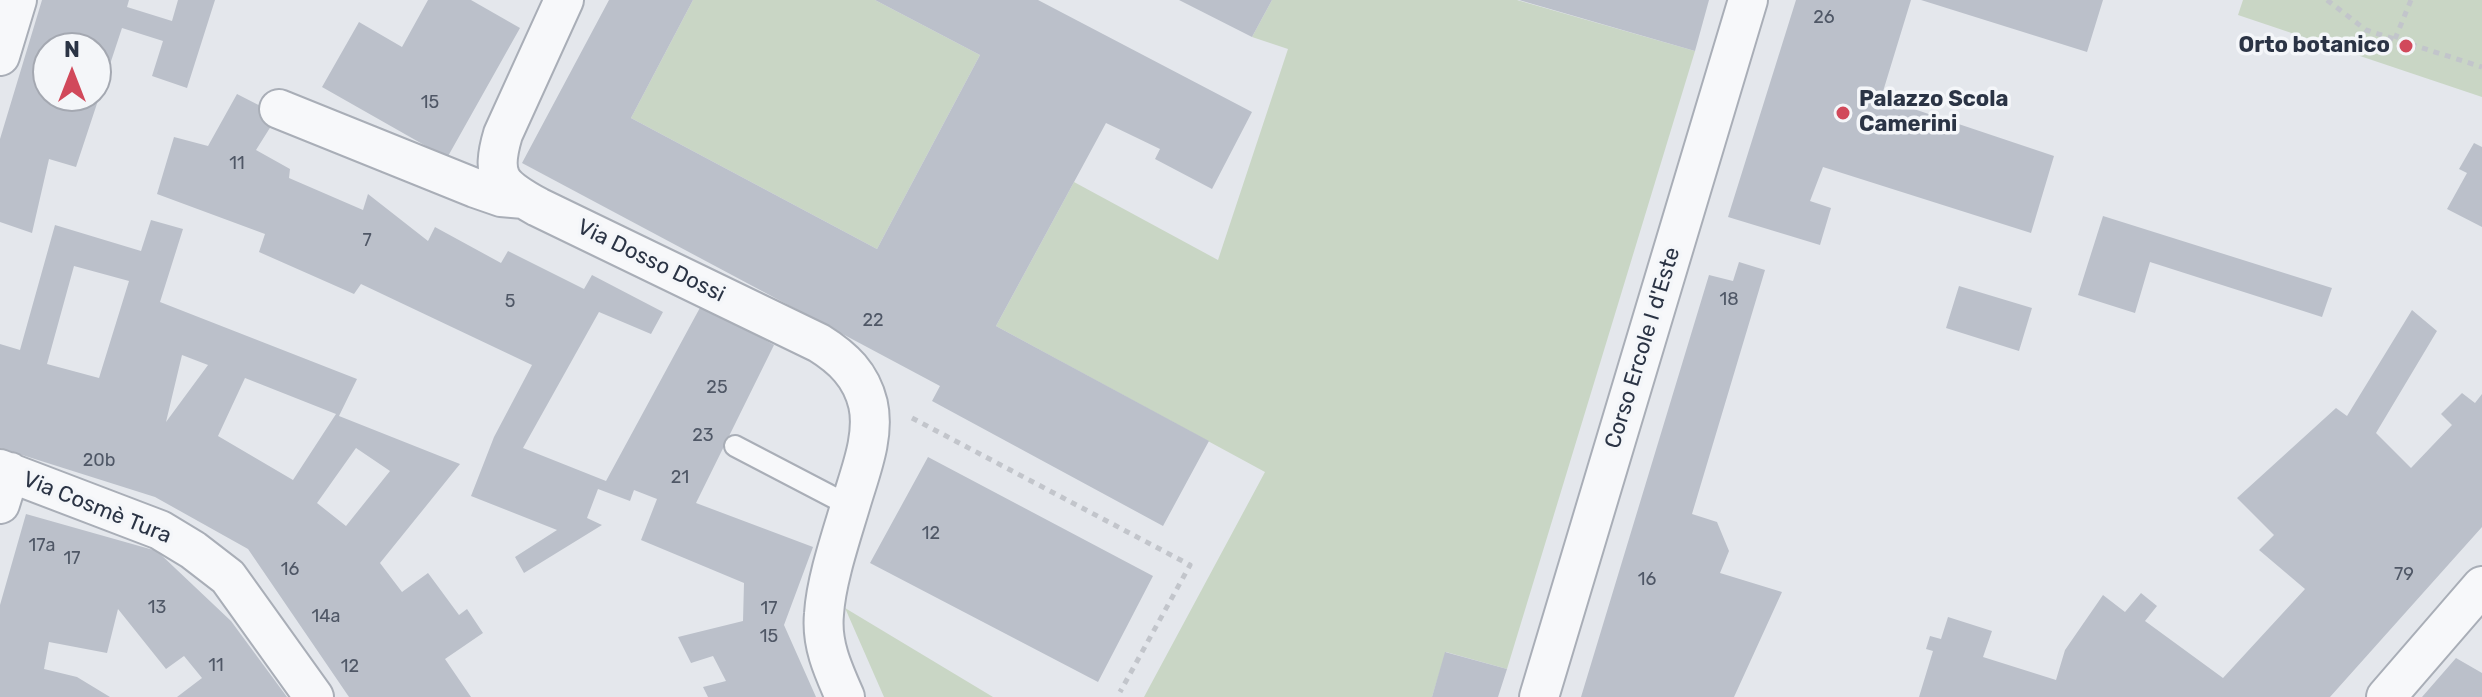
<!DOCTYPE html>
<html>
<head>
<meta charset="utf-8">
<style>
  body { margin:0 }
  #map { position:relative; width:2482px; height:697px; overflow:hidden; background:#e4e7ec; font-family:Rubik,sans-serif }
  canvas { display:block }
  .north { position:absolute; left:32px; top:32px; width:80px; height:80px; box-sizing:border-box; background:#f4f6f9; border:2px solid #a4a8b1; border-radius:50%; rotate:0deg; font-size:22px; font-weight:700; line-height:32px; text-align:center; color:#2b3445 }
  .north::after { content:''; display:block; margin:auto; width:28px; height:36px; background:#d1495b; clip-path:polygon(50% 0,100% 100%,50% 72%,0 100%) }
</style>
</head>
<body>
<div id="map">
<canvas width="2482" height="697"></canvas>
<div class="north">N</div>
</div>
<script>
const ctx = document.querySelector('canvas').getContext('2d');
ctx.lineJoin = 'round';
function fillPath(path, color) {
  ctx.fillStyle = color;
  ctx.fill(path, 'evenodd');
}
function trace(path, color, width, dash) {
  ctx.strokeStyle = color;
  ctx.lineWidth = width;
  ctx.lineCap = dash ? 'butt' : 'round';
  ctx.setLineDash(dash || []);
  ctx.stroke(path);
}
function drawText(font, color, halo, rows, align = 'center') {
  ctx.font = font + ' Rubik,sans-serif';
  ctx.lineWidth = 7;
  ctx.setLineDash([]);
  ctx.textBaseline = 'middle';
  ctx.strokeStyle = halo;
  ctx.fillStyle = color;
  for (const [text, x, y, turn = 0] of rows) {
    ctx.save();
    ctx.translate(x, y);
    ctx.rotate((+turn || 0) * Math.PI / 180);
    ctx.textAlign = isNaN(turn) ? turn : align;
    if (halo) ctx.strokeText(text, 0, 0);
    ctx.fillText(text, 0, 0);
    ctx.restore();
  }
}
fillPath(new Path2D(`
  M 693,0 L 875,0 L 980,55 L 877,249 L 631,118 Z
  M 1272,0 L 1517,0 L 1695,51 L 1507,669 L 1446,652 L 1432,697 L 1144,697 L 1265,472 L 996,326 L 1074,182 L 1218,260 L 1288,49 L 1252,37 Z
  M 2243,0 L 2482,0 L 2482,97 L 2238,15 Z
  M 845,608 L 993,697 L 884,697 Z`), '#c9d6c5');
fillPath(new Path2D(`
  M 42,0 L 129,0 L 127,7 L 172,21 L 178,0 L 215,0 L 187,88 L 152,76 L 163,41 L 122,28 L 76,167 L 49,159 L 32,233 L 0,222 L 0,139 ZM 48,48 L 96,48 L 96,96 L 48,96 Z
  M 428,0 L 471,0 L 520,28 L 447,158 L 322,87 L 359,22 L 402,47 Z
  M 609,0 L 693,0 L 631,118 L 877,249 L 980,55 L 875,0 L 1038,0 L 1252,112 L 1212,189 L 1155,159 L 1160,149 L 1106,123 L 996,326 L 1209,441 L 1163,526 L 932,401 L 940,386 L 522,163 Z
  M 1179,0 L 1272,0 L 1252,37 Z
  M 1519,0 L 1709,0 L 1695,51 Z
  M 1796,0 L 1911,0 L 1881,98 L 2054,156 L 2031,233 L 1823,167 L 1810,201 L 1831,208 L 1820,245 L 1728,217 Z
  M 1921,0 L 2103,0 L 2087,52 Z
  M 237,94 L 278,115 L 256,150 L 290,169 L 289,178 L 363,210 L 368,194 L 428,241 L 435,227 L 501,263 L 508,251 L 584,289 L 592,275 L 663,312 L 651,334 L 599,312 L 523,448 L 606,481 L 702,304 L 774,345 L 696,503 L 813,547 L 784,625 L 816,697 L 708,697 L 703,687 L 726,681 L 713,656 L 691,663 L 678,637 L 743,621 L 744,583 L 641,540 L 657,499 L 634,490 L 630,501 L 598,489 L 587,518 L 602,525 L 524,573 L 515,557 L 557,530 L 471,496 L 494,437 L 532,365 L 361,284 L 354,294 L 259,252 L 265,234 L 157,194 L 174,137 L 208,146 Z
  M 2474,143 L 2482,147 L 2482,227 L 2447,209 L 2467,173 L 2459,169 Z
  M 2103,216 L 2332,288 L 2322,317 L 2150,262 L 2135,313 L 2078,295 Z
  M 151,220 L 183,229 L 160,302 L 357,379 L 339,416 L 460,464 L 380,563 L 402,592 L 428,573 L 459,615 L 467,609 L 483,633 L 445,659 L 471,697 L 349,697 L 248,549 L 155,497 L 0,448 L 0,344 L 20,350 L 55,225 L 141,251 ZM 74,266 L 129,281 L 99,378 L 47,364 ZM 182,355 L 208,365 L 166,422 ZM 245,378 L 336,414 L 293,480 L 218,436 ZM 356,448 L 390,471 L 346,526 L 317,503 Z
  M 1739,262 L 1765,270 L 1692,514 L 1717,522 L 1729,551 L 1720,573 L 1782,592 L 1734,697 L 1581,697 L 1709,275 L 1733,281 Z
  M 1959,286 L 2032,308 L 2019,351 L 1946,328 Z
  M 2412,310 L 2437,331 L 2376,433 L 2411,468 L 2452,425 L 2441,414 L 2462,393 L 2475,403 L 2482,394 L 2482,527 L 2330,697 L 1919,697 L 1933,651 L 1926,649 L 1930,636 L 1941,639 L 1948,617 L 1992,631 L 1983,657 L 2056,680 L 2065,650 L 2103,595 L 2125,612 L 2141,593 L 2157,606 L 2145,621 L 2223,678 L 2305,589 L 2259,550 L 2274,535 L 2237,498 L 2336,408 L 2347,416 Z
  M 928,457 L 1153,576 L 1098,682 L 870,563 Z
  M 26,514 L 157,551 L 231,621 L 287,697 L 177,697 L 202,678 L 184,656 L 166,669 L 118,609 L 107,653 L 49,642 L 44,669 L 77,677 L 110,697 L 0,697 L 0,605 Z
  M 1445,652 L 1507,669 L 1498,697 L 1432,697 Z
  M 2456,658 L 2482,673 L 2482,697 L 2422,697 Z`), '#bbc0ca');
const service = new Path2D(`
  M 735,446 L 850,506`);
const minor = new Path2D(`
  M 564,0 L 503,134 C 490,178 500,186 538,207 L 819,343 C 843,358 861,375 868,404 C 875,435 861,470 852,500 C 842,534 826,580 824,614 C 821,644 833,670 845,697
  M 0,56 L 17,0
  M 279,109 L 475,188 L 501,197 L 524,199
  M 0,469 L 160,530 L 193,550 L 228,577 L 314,697
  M 0,504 L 10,472
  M 1539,697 L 1748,0
  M 2386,697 L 2482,586`);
trace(service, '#a9aeb7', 24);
trace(minor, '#a9aeb7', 42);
trace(new Path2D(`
  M 2327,0 L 2366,30 L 2482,67
  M 2395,39 L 2411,0
  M 912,418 L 1190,565 L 1120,692`), '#c2c5cb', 5, [6, 6]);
trace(service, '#f7f8fa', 20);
trace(minor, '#f7f8fa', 38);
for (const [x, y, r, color] of [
  [2406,46,8,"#d1495b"],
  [1843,113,8,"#d1495b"]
]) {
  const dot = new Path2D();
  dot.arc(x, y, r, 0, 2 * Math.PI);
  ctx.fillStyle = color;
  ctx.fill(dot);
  trace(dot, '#f4f6f9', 3);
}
drawText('18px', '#4f5766', null, [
  ["26",1824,18],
  ["15",430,103],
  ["11",237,164],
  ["7",367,241],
  ["18",1729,300],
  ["5",510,302],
  ["22",873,321],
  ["25",717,388],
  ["23",703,436],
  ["20b",99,461],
  ["21",680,478],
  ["12",931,534],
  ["17a",42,546],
  ["17",72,559],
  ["16",290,570],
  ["79",2404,575],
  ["16",1647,580],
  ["13",157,608],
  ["17",769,609],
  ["14a",326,617],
  ["15",769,637],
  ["11",216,666],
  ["12",350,667]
]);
drawText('bold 22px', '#2b3445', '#f4f6f9', [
  ["Orto botanico",2390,46],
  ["Palazzo Scola",1859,100,"left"],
  ["Camerini",1859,125,"left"]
], 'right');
drawText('22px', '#2b3445', '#f4f6f9', [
  ["Via Dosso Dossi",651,261,26],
  ["Corso Ercole I d'Este",1643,348,-73],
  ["Via Cosmè Tura",97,508,22]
]);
</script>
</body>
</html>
